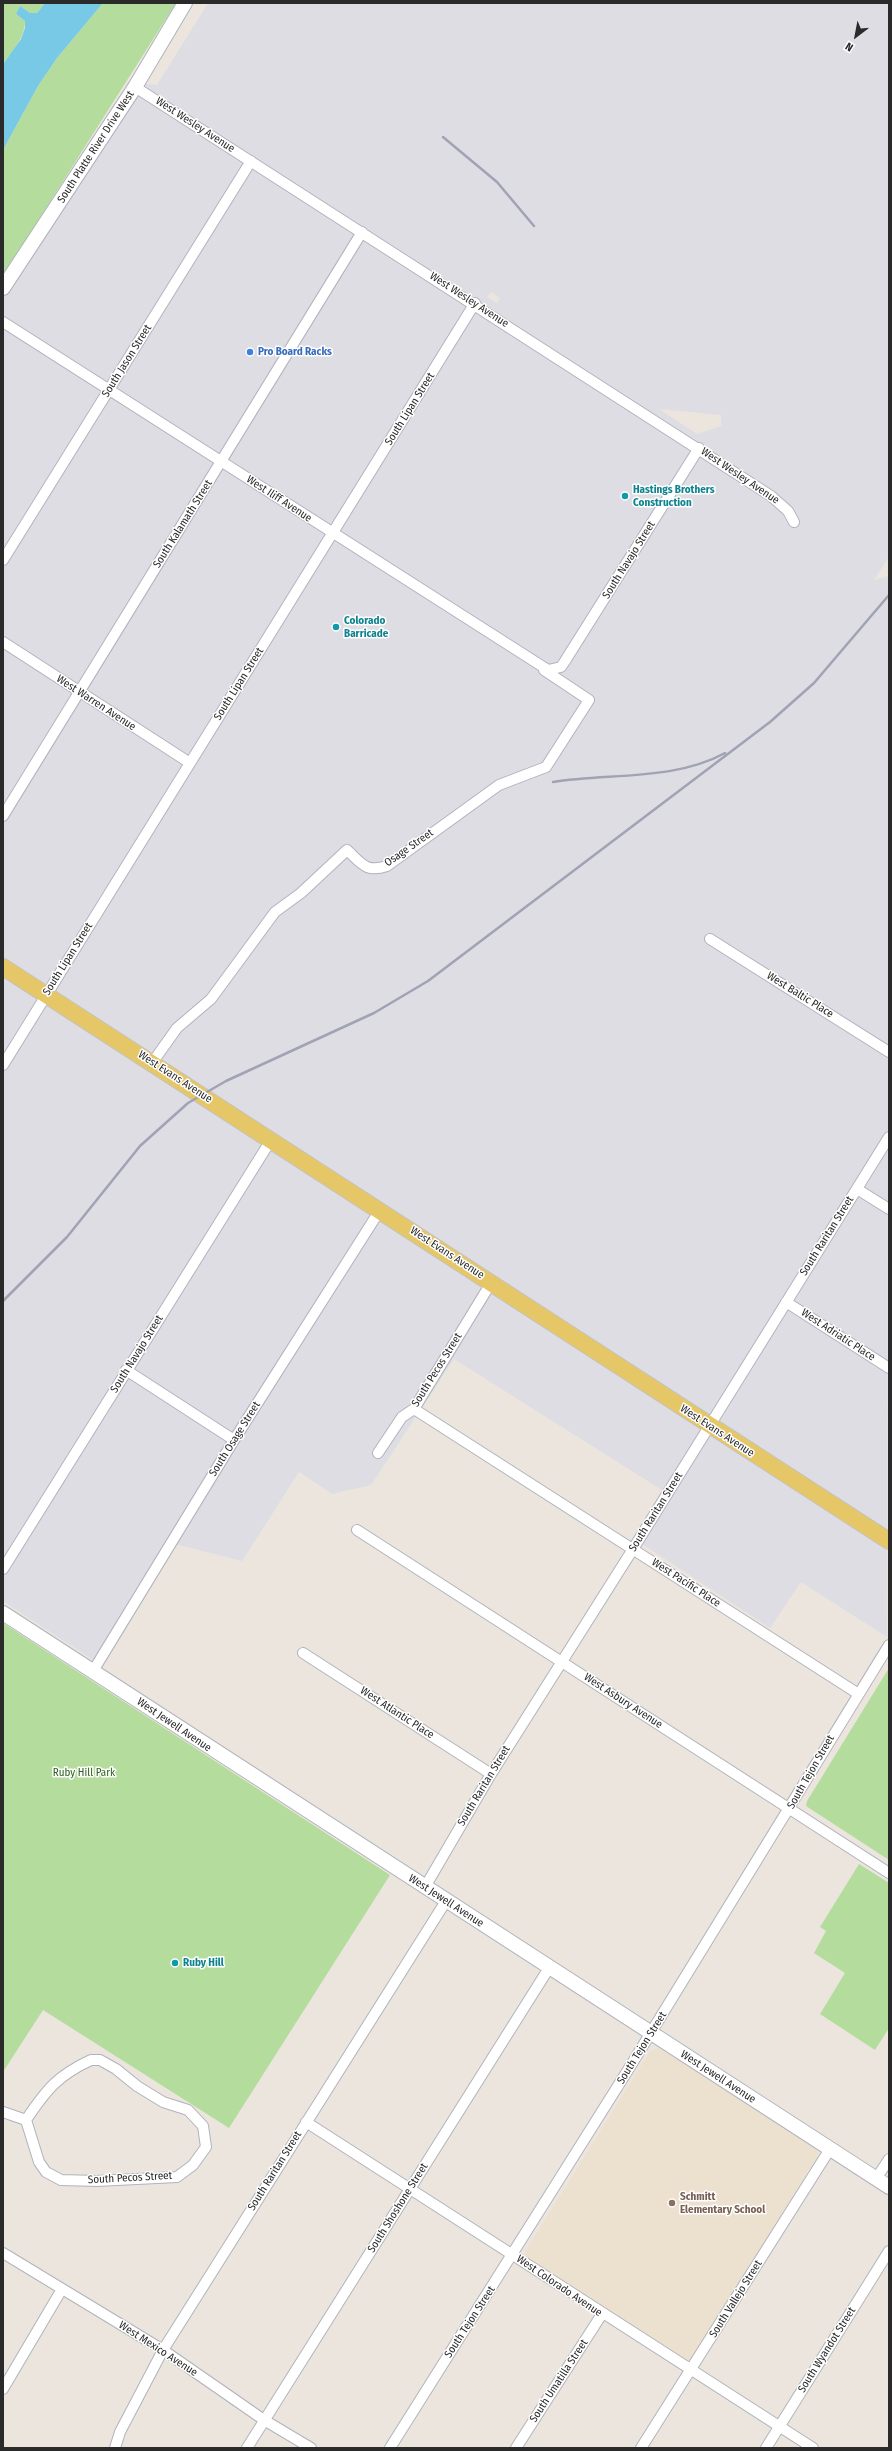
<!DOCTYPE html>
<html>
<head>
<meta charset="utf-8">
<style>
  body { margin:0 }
  #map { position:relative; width:892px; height:2451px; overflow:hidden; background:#ebe5dd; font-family:"Fira Sans Condensed",sans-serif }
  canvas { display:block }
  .frame { position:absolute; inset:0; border:4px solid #2a2a2a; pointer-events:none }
  .north { position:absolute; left:836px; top:16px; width:40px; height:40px; -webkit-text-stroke:3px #fff; paint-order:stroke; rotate:212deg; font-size:11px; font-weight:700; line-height:16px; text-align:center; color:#2a2a2a }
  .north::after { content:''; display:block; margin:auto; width:14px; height:18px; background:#2a2a2a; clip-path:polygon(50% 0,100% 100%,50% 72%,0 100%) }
</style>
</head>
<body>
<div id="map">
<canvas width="892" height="2451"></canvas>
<div class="frame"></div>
<div class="north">N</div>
</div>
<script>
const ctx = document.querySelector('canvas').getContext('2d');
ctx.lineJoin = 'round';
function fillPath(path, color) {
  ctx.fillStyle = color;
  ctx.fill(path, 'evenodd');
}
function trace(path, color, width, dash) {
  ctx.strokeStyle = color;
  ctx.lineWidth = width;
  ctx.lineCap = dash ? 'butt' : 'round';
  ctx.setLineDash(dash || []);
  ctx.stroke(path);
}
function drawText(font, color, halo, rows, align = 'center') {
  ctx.font = font + ' "Fira Sans Condensed",sans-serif';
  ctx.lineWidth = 3;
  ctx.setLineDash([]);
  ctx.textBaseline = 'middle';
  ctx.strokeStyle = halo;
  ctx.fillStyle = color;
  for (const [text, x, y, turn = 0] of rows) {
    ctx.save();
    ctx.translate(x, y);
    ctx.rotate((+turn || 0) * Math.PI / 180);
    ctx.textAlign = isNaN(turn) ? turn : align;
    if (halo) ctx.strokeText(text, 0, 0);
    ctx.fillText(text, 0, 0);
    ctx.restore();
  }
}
fillPath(new Path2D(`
  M 208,3 L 889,3 L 889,557 L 874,580 L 889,576 L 887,1637 L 801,1582 L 770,1628 L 633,1538 L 662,1490 L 454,1359 L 371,1485 L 332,1494 L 299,1472 L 242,1561 L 167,1542 L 93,1660 L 3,1601 L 3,282 L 131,82 L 157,85 ZM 491,292 L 500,298 L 497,303 L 487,297 ZM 659,409 L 721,415 L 721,426 L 697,434 Z`), '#dfdde4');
fillPath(new Path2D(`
  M 658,2047 L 816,2149 L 819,2154 L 691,2360 L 689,2361 L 526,2257 L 525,2252 L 649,2053 Z`), '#ebe1ce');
fillPath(new Path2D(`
  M 3,3 L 45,3 L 37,13 L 30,13 L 20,6 L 16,14 L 25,21 C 25,38 12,51 3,64 Z
  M 103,3 L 176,3 L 3,276 L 3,150 L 38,86 L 57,58 Z
  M 3,1623 L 390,1875 L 229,2128 L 43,2010 L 3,2072 Z
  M 889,1668 L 889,1860 L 806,1806 L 807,1801 Z
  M 859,1864 L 889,1883 L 889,2028 L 875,2050 L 820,2014 L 845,1973 L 814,1953 L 826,1931 L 820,1927 Z`), '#b4dd9d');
fillPath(new Path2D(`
  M 45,3 L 103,3 L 57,58 L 38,86 L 3,150 L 3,64 L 21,39 L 25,28 L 25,21 L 16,14 L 20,6 L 30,13 L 37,13 Z`), '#78c9e5');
const street = new Path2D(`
  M 135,87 L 771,496 L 788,511 L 794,522
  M 3,322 L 548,670 L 561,667 L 565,661 L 699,448
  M 3,560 L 251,161
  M 3,642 L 190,763
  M 3,816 L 362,232
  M 710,939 L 889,1052
  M 152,1063 L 177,1028 L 211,999 L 275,912 L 301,893 L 347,850 C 362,864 366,873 387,866 L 499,785 L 546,767 L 589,700 L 544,670
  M 3,1065 L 475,303
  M 857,1189 L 889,1209
  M 786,1302 L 889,1368
  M 126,1370 L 234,1440
  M 414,1409 L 857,1693
  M 378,1453 L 402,1417 L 414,1409 L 491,1283
  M 357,1530 L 889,1873
  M 3,1569 L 271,1140
  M 303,1653 L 491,1774
  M 93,1671 L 234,1440 L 380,1210
  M 425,1887 L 491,1774 L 633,1549 L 889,1137
  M 91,2060 L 100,2060 L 116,2069 L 137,2086 L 163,2102 L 188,2110 L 203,2126 L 206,2147 L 193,2165 L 177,2177 L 97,2181 L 61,2180 L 46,2172 L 39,2162 L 26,2120 C 46,2090 58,2075 91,2060 Z
  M 3,2112 L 26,2120
  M 306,2122 L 813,2448
  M 876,2179 L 889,2159
  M 3,2253 L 163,2350 L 264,2420 L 311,2448
  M 3,2389 L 62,2289
  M 115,2448 L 120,2432 L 163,2350 L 446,1901
  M 247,2448 L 549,1968
  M 390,2448 L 628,2070 L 889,1645
  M 516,2448 L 602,2314
  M 641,2448 L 830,2149
  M 766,2448 L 889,2251`);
const secondary = new Path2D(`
  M 3,288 L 135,87 L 185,3
  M 3,1613 L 889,2187`);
const primary = new Path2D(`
  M 3,967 L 889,1541`);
trace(street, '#b0b3bd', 12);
trace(secondary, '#b0b3bd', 16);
trace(primary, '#c3c3c3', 18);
trace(street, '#fff', 10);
trace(secondary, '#fff', 14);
trace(primary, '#e6c767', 16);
trace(new Path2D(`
  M 443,137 L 497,182 L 534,226
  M 553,782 C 609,773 674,781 725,753
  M 3,1301 L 67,1237 L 140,1146 L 188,1103 L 226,1081 L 374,1013 L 428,981 L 770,722 L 814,683 L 889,595`), '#a0a3b3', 2.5);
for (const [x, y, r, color] of [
  [250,352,4,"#3f7fe0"],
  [625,496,4,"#0f9aa8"],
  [336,627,4,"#0f9aa8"],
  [175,1963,4,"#0f9aa8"],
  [672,2203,4,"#8d6e63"]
]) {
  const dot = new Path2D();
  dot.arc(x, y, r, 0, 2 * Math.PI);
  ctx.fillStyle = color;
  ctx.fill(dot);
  trace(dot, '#fff', 1.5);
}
drawText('11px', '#2a2a2a', '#fff', [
  ["West Wesley Avenue",195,125,33],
  ["South Platte River Drive West",96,147,-57],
  ["West Wesley Avenue",469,300,33],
  ["South Jason Street",127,361,-58],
  ["South Lipan Street",410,409,-58],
  ["West Wesley Avenue",740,476,34],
  ["West Iliff Avenue",279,499,33],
  ["South Kalamath Street",183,524,-58],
  ["South Navajo Street",629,560,-58],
  ["South Lipan Street",239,684,-58],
  ["West Warren Avenue",96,703,33],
  ["Osage Street",409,848,-35],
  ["South Lipan Street",68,959,-58],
  ["West Baltic Place",800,995,32],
  ["West Evans Avenue",175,1077,33],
  ["South Raritan Street",827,1236,-58],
  ["West Evans Avenue",447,1253,33],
  ["West Adriatic Place",838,1335,33],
  ["South Navajo Street",137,1354,-58],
  ["South Pecos Street",437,1370,-58],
  ["West Evans Avenue",717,1431,33],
  ["South Osage Street",235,1439,-58],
  ["South Raritan Street",656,1512,-58],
  ["West Pacific Place",686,1583,33],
  ["West Asbury Avenue",623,1701,33],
  ["West Atlantic Place",397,1713,33],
  ["West Jewell Avenue",174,1725,34],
  ["South Tejon Street",811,1772,-60],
  ["South Raritan Street",484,1786,-59],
  ["West Jewell Avenue",446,1901,33],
  ["South Tejon Street",642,2048,-58],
  ["West Jewell Avenue",718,2077,33],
  ["South Raritan Street",275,2171,-58],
  ["South Pecos Street",130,2178,-3],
  ["South Shoshone Street",398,2208,-58],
  ["West Colorado Avenue",559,2286,34],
  ["South Vallejo Street",736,2299,-58],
  ["South Tejon Street",470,2322,-57],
  ["West Mexico Avenue",158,2349,33],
  ["South Wyandot Street",827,2350,-58],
  ["South Umatilla Street",559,2381,-57]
]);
drawText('bold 11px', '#366cbe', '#fff', [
  ["Pro Board Racks",258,352]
], 'left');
drawText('bold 11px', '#0d838f', '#fff', [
  ["Hastings Brothers",633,490],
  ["Construction",633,503],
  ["Colorado",344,621],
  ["Barricade",344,634],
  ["Ruby Hill",183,1963]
], 'left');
drawText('11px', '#2e611f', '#fff', [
  ["Ruby Hill Park",84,1773]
]);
drawText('bold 11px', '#785e54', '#fff', [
  ["Schmitt",680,2197],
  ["Elementary School",680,2210]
], 'left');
</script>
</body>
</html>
